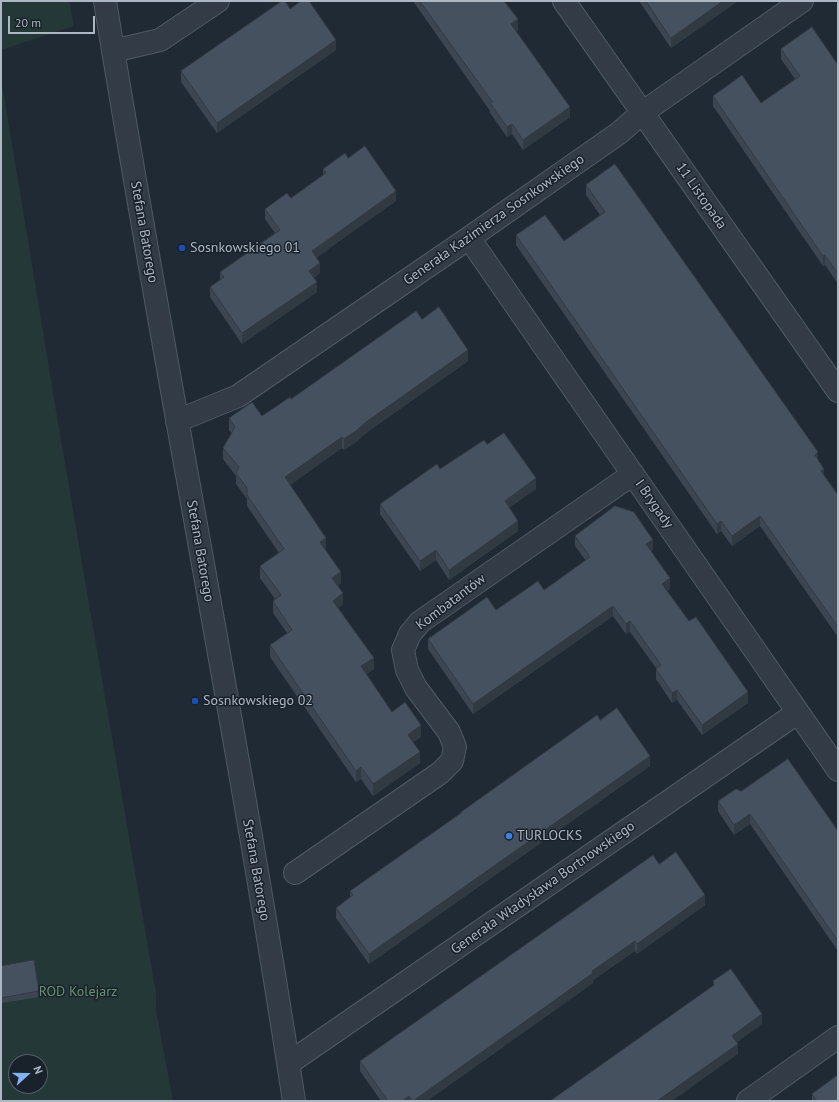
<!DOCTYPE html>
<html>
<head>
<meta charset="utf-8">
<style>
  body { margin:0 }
  #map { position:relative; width:839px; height:1102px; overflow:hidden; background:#202a35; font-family:"PT Sans",sans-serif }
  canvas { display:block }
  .frame { position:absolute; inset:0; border:2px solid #adb6c3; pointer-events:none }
  .north { position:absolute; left:8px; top:1054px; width:40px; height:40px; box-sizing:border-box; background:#19212a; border:1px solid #545d67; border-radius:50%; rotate:69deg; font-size:11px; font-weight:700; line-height:16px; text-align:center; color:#adb6c3 }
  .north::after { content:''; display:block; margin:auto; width:14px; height:18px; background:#82b2f3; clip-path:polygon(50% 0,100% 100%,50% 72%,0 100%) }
  .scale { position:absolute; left:8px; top:16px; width:87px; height:18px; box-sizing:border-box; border:2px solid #adb6c3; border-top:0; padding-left:5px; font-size:12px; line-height:14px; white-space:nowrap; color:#adb6c3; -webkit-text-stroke:3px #19212a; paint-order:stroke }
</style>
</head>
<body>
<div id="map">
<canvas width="839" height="1102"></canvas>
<div class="frame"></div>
<div class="north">N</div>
<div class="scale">20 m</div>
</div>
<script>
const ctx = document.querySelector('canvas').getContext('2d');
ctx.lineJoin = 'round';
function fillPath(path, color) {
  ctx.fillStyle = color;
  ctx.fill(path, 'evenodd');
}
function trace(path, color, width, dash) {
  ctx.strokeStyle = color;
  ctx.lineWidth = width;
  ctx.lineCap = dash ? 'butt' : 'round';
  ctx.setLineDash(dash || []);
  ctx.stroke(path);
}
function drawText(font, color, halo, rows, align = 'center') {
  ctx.font = font + ' "PT Sans",sans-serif';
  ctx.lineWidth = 3;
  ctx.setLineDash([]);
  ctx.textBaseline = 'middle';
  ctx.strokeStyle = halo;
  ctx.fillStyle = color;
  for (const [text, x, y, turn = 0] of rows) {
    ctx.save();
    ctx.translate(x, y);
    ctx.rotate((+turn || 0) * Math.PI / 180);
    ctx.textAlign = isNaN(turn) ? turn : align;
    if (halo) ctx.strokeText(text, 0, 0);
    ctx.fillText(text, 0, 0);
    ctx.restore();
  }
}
fillPath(new Path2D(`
  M 1,1 L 69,1 L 74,26 L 1,50 Z
  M 1,78 L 58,423 L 156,994 L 156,1011 L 173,1101 L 1,1101 ZM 16,1062 L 40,1062 L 40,1086 L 16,1086 Z`), '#253838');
const minor = new Path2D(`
  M 564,1 L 838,391
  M 113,51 L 160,40 L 218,1
  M 469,238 L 838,770
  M 177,421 L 238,396 L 469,238 L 619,133 L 642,113 L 802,1
  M 295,873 L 440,773 L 452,761 L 455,747 L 449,732 L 416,688 L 407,670 L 403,650 L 410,634 L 420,622 L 633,474
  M 289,1063 L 797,713
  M 748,1101 L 838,1037`);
const tertiary = new Path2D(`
  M 105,1 C 164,368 238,733 294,1101`);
trace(minor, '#515964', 24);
trace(tertiary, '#515964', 24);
trace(minor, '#333c46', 22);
trace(tertiary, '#333c46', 22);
fillPath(new Path2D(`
  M 413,1 L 504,1 L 518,30 L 516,31 L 570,117 L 523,150 L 512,134 L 507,137 L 490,113 L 490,111 Z
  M 639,1 L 738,1 L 671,48 Z
  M 290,9 L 336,50 L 217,133 L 181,82 L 181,71 Z
  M 781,49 L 838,65 L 838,284 L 825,265 L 823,266 L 713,106 L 713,96 L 761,103 L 795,79 L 781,59 Z
  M 348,158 L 396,201 L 316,257 L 320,273 L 314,278 L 317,292 L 242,344 L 210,297 L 210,287 L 220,280 L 220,272 L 275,233 L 265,219 L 265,209 L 291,198 L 323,175 L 323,169 Z
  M 586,185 L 818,459 L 824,475 L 838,495 L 838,637 L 760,526 L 732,546 L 721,531 L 717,534 L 516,245 L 516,235 L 564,241 L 600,215 L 586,195 Z
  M 422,319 L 468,361 L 366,433 L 356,442 L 344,450 L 342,448 L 290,485 L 326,549 L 325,550 L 341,583 L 338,585 L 343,604 L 338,608 L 374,669 L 366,674 L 392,712 L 421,737 L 413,742 L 420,763 L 373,796 L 361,779 L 356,782 L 270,657 L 270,645 L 287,633 L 273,613 L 273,601 L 275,599 L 260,578 L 260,566 L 279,553 L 247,506 L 247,499 L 236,484 L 236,476 L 223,459 L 223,448 L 232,434 L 229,430 L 229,418 L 262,416 Z
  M 440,469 L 536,489 L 509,507 L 518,531 L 449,580 L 436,560 L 420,571 L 380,514 L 380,504 Z
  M 575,536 L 653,550 L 651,551 L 670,588 L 667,591 L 748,703 L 702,735 L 677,700 L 672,703 L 656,679 L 656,668 L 630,632 L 626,634 L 613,616 L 473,714 L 428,649 L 428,639 L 544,590 L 586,561 L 575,546 Z
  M 600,720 L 650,766 L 369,964 L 336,918 L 336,908 L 350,898 L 350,891 L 461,814 L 461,812 Z
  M 741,791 L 838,831 L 838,951 L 750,824 L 734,835 L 718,811 L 718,801 Z
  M 659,864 L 705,905 L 637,954 L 635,951 L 593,980 L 593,983 L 427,1101 L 381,1101 L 360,1071 L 360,1061 Z
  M 1,966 L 39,991 L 39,997 L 1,1003 Z
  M 812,1094 L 838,1101 L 812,1101 Z`), '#3c4652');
fillPath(new Path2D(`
  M 723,1 L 738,1 L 671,48 L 671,38 Z
  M 518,19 L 518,30 L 511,34 L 511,24 Z
  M 336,40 L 336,50 L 217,133 L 217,123 Z
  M 570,107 L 570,117 L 523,150 L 523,140 Z
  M 512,124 L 512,134 L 507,137 L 507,127 Z
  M 396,191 L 396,201 L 312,261 L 312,251 Z
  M 825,255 L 825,265 L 823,266 L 823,256 Z
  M 320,263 L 320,273 L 309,282 L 309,271 Z
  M 317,282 L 317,292 L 242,344 L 242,333 Z
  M 468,350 L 468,361 L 366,433 L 356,442 L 344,450 L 344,439 L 366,422 Z
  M 342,437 L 342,448 L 285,488 L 285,477 Z
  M 818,452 L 818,462 L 815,455 Z
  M 824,469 L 824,479 L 821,471 Z
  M 536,478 L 536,489 L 505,511 L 505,501 Z
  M 760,516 L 760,526 L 732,546 L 732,536 Z
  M 518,521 L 518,531 L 449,580 L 449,570 Z
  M 721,521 L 721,531 L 717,534 L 717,524 Z
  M 326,538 L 326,549 L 320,554 L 320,542 Z
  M 653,540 L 653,550 L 646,554 L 646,544 Z
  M 436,550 L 436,560 L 420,571 L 420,561 Z
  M 341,572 L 341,583 L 332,589 L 332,578 Z
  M 670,578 L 670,588 L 662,594 L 662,584 Z
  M 343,593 L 343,604 L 333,612 L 333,601 Z
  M 613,606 L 613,616 L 473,714 L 473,704 Z
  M 630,621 L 630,632 L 626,634 L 626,624 Z
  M 374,658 L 374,669 L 361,678 L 361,666 Z
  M 677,690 L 677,700 L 672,703 L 672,693 Z
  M 748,692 L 748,703 L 702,735 L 702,725 Z
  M 421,725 L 421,737 L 408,746 L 408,735 Z
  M 420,752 L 420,763 L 373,796 L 373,784 Z
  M 650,756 L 650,766 L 369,964 L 369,954 Z
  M 361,767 L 361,779 L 356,782 L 356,771 Z
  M 750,814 L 750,824 L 734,835 L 734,825 Z
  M 705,895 L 705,905 L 637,954 L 637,944 Z
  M 635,941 L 635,951 L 593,980 L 593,983 L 427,1101 L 413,1101 L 592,971 Z
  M 762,1014 L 762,1024 L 732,1046 L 732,1036 Z
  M 738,1044 L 738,1054 L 672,1101 L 657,1101 Z
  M 409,1096 L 409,1101 L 402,1101 Z`), '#313942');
const building = new Path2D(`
  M 282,1 L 285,1 L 290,9 L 301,1 L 309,1 L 336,40 L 217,123 L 181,71 Z
  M 420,1 L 504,1 L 518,19 L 511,24 L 570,107 L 523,140 L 512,124 L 507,127 L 490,103 L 492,102 Z
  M 646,1 L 723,1 L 671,38 Z
  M 812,27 L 838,65 L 838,274 L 825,255 L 823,256 L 713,96 L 742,75 L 761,103 L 800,76 L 781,49 Z
  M 365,146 L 396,191 L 312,251 L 320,263 L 309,271 L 317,282 L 242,333 L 210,287 L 224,277 L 220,272 L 280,230 L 265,209 L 287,193 L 291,198 L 326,173 L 323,169 L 345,153 L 348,158 Z
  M 615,164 L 818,452 L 815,455 L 824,469 L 821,471 L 838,495 L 838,627 L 760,516 L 732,536 L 721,521 L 717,524 L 516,235 L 545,215 L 564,241 L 605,212 L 586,185 Z
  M 439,307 L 468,350 L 366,422 L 356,431 L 344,439 L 342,437 L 285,477 L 326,538 L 320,542 L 341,572 L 332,578 L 343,593 L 333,601 L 374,658 L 361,666 L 392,712 L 405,702 L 421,725 L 408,735 L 420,752 L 373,784 L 361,767 L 356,771 L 270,645 L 292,630 L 273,601 L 281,595 L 260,566 L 284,549 L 247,495 L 247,488 L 236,473 L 239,467 L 223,448 L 235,427 L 229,418 L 252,402 L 262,416 L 290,397 L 291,399 L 416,311 L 422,319 Z
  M 504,433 L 536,478 L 505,501 L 518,521 L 449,570 L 436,550 L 420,561 L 380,504 L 437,464 L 440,469 L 484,440 L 487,444 Z
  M 615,506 L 634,512 L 653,540 L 646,544 L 670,578 L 662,584 L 689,621 L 696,617 L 748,692 L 702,725 L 677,690 L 672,693 L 656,669 L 661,665 L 630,621 L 626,624 L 613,606 L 473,704 L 428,639 L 487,597 L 496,610 L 538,581 L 544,590 L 590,557 L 575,536 Z
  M 617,708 L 650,756 L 369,954 L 336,908 L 353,895 L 350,891 L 461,813 L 461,812 L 597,715 L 600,720 Z
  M 788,759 L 838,831 L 838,941 L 750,814 L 734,825 L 718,801 L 736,789 L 741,791 Z
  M 676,852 L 705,895 L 637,944 L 635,941 L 592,971 L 593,973 L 413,1101 L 409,1096 L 402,1101 L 388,1101 L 360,1061 L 653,855 L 659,864 Z
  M 34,960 L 39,991 L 1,998 L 1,966 Z
  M 731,969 L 762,1014 L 732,1036 L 738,1044 L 657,1101 L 550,1101 L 714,985 L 713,981 Z
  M 838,1075 L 838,1101 L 817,1101 L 812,1094 Z`);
fillPath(building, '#46515f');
trace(building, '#313942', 1);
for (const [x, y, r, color] of [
  [182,248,4,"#1a4fb4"],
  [195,701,4,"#1a4fb4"],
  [509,836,4,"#3f7fe0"]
]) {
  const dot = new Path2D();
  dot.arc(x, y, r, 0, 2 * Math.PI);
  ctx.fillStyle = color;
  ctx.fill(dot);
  trace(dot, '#19212a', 1.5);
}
drawText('14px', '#adb6c3', '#19212a', [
  ["11 Listopada",701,196,55],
  ["Generała Kazimierza Sosnkowskiego",494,220,-35],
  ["Stefana Batorego",144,232,80],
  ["I Brygady",654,504,55],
  ["Stefana Batorego",200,551,80],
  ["Kombatantów",451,602,-37],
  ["Stefana Batorego",256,870,80],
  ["Generała Władysława Bortnowskiego",543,888,-35]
]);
drawText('14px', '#adb6c3', '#19212a', [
  ["Sosnkowskiego 01",190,248],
  ["Sosnkowskiego 02",203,701],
  ["TURLOCKS",517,836]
], 'left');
drawText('14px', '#66926f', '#19212a', [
  ["ROD Kolejarz",78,992]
]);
</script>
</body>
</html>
